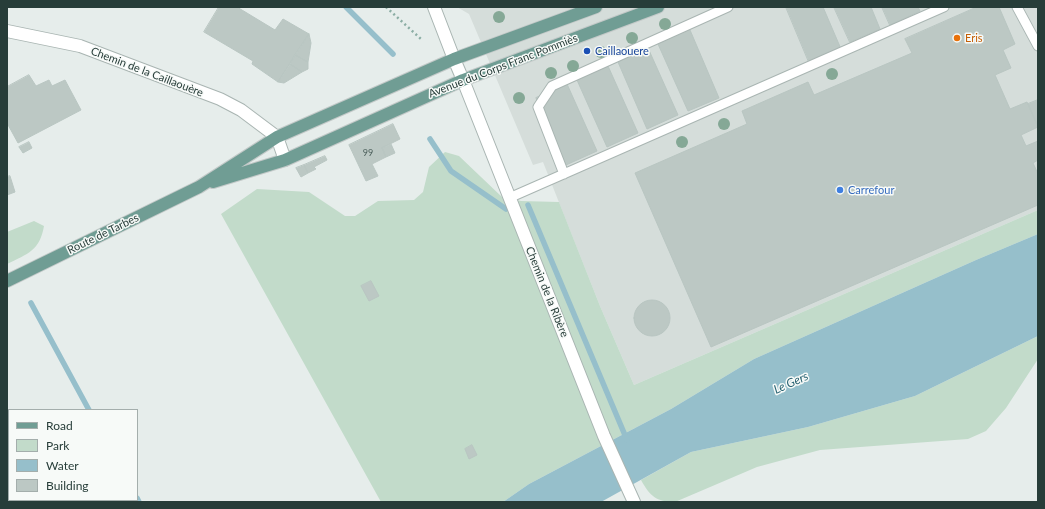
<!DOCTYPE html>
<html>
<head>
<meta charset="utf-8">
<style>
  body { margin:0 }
  #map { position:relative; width:1045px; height:509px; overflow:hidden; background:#e6edeb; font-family:Lato,sans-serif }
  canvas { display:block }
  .frame { position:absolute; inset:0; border:8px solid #273d39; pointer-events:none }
  .legend { position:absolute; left:8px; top:409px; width:130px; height:92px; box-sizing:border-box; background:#f7faf8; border:1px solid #a4aeac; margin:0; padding:5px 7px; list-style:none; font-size:12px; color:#273d39 }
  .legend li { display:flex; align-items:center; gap:8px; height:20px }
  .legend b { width:20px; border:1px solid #a4aeac }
</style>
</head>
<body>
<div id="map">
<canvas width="1045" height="509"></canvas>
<div class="frame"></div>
<ul class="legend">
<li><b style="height:5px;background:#709d94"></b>Road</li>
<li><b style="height:11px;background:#c2dbca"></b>Park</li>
<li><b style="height:11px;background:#96bfcb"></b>Water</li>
<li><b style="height:11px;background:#bcc8c4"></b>Building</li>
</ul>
</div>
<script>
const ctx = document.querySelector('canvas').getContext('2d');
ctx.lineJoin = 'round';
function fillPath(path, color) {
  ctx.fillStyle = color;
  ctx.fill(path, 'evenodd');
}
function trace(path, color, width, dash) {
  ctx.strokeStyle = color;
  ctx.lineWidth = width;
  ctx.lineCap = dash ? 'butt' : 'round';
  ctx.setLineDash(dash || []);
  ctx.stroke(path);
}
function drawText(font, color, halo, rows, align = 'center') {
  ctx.font = font + ' Lato,sans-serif';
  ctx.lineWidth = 3;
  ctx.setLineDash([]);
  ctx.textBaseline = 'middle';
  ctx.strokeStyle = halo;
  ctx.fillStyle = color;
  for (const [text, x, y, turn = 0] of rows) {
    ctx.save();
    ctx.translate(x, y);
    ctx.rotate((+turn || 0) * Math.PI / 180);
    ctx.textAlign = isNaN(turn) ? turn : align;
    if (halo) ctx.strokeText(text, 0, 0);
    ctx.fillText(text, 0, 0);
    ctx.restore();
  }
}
fillPath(new Path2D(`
  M 457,7 L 1038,7 L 1038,210 L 634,385 L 600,306 L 543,162 L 533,165 L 469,14 Z`), '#d5ddda');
fillPath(new Path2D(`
  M 445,152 L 459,156 L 502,197 L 521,201 L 559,202 L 600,306 L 634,385 L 1038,210 L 1038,234 L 976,260 L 754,359 L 671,409 L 529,484 L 503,502 L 381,502 L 221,214 L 257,189 L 309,192 L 345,216 L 355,216 L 378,201 L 414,200 L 423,192 L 429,167 Z
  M 34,221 L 44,226 C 40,250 28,254 7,264 L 7,232 Z
  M 1038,336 L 1038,359 L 1006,408 L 986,431 L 968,439 L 820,450 L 757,467 L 675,502 C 656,502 650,496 641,480 L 691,452 L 808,427 L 915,396 Z`), '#c2dbca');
fillPath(new Path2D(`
  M 1038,234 L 1038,336 L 915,396 L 808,427 L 691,452 L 601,502 L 503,502 L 529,484 L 671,409 L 754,359 L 976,260 Z`), '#96bfcb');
trace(new Path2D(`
  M 346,7 L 393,54
  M 430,139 L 451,171 L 506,209
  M 528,205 L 627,440
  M 31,303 L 89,410
  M 137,498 L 139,502`), '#96bfcb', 5.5);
const building = new Path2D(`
  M 219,7 L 237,7 L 275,30 L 283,19 L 309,34 L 278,82 L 252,64 L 253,61 L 204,32 Z
  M 786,7 L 823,7 L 841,49 L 809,62 Z
  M 834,7 L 871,7 L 880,29 L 850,42 Z
  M 882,7 L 918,7 L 920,11 L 890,25 Z
  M 977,7 L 999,7 L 1015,44 L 1003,50 L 1011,68 L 995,75 L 1010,109 L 1027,102 L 1038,127 L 1021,135 L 1026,146 L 1038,141 L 1038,160 L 1033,163 L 1038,174 L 1038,205 L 711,347 L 635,173 L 747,124 L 742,111 L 808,82 L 814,95 L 912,53 L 905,39 Z
  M 690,30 L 719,98 L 688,111 L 658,44 Z
  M 309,34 L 311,43 L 308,62 L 295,55 Z
  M 648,48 L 678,115 L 647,129 L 618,62 Z
  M 295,55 L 308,62 L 308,69 L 302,72 L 290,64 Z
  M 290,64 L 302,72 L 284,83 L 278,82 Z
  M 608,66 L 638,133 L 607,147 L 577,80 Z
  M 29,75 L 36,86 L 49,80 L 52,86 L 65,80 L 81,110 L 18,143 L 7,123 L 7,87 Z
  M 567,84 L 597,151 L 566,165 L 536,98 Z
  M 1038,100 L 1038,124 L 1037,124 L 1028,104 Z
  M 393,124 L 400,139 L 382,148 L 386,157 L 372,164 L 378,176 L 366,181 L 349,145 Z
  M 29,142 L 32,148 L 23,153 L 19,147 Z
  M 391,144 L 395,153 L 386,157 L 382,148 Z
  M 325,156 L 327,160 L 314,167 L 316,169 L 308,173 L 304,165 Z
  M 304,165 L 308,173 L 301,177 L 296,168 Z
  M 10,176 L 15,192 L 7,195 L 7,177 Z
  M 371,281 L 379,296 L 369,301 L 361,286 Z
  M634 318a18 18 0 1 1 36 0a18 18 0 1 1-36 0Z
  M 472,445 L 477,455 L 469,459 L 465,449 Z`);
fillPath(building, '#bcc8c4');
trace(building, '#b9c6c2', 1);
const service = new Path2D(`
  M 1017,7 L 1038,46
  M 564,174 L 538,107 L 552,86 L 728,7
  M 509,198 L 944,7`);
const minor = new Path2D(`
  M 434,7 L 454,59
  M 7,31 L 80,46 L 220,99 L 241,110 L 277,137 L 285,160
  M 463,80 L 604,436 L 634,502`);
const tertiary = new Path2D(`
  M 454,59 L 463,80`);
const primary = new Path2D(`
  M 213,182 L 285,160 L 463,80 L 658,7
  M 7,281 L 199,187 L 277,137 L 454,59 L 596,7`);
trace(service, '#a9b5b2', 11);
trace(minor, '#a9b5b2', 14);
trace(tertiary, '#a9b5b2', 14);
trace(primary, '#c3c9c8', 14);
trace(new Path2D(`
  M 386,7 L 421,39`), '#8bada4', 2.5, [2, 3]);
trace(service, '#fff', 9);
trace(minor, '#fff', 12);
trace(tertiary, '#fff', 12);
trace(primary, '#709d94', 12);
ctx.fillStyle = '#85a896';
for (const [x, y] of [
  [499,17],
  [665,24],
  [632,38],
  [601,52],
  [573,66],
  [551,73],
  [832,74],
  [519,98],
  [724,124],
  [682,142]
]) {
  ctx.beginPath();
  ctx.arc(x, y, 6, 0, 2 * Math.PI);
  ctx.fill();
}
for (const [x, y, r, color] of [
  [957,38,4,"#e8710a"],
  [587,51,4,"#1a4fb4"],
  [840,190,4,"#3f7fe0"]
]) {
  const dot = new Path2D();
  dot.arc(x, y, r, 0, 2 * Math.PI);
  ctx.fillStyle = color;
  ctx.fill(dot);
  trace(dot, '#f7faf8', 1.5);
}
drawText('9px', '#4c605c', null, [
  ["99",368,153]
]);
drawText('11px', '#c56008', '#f7faf8', [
  ["Eris",965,38]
], 'left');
drawText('11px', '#164399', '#f7faf8', [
  ["Caillaouere",595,51]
], 'left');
drawText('11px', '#273d39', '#f7faf8', [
  ["Avenue du Corps Franc Pommiès",503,66,-21],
  ["Chemin de la Caillaouère",147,72,21],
  ["Route de Tarbes",103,234,-26],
  ["Chemin de la Ribère",547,292,68]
]);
drawText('11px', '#366cbe', '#f7faf8', [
  ["Carrefour",848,190]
], 'left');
drawText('italic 12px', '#286272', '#f7faf8', [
  ["Le Gers",791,383,-24]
]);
</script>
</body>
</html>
